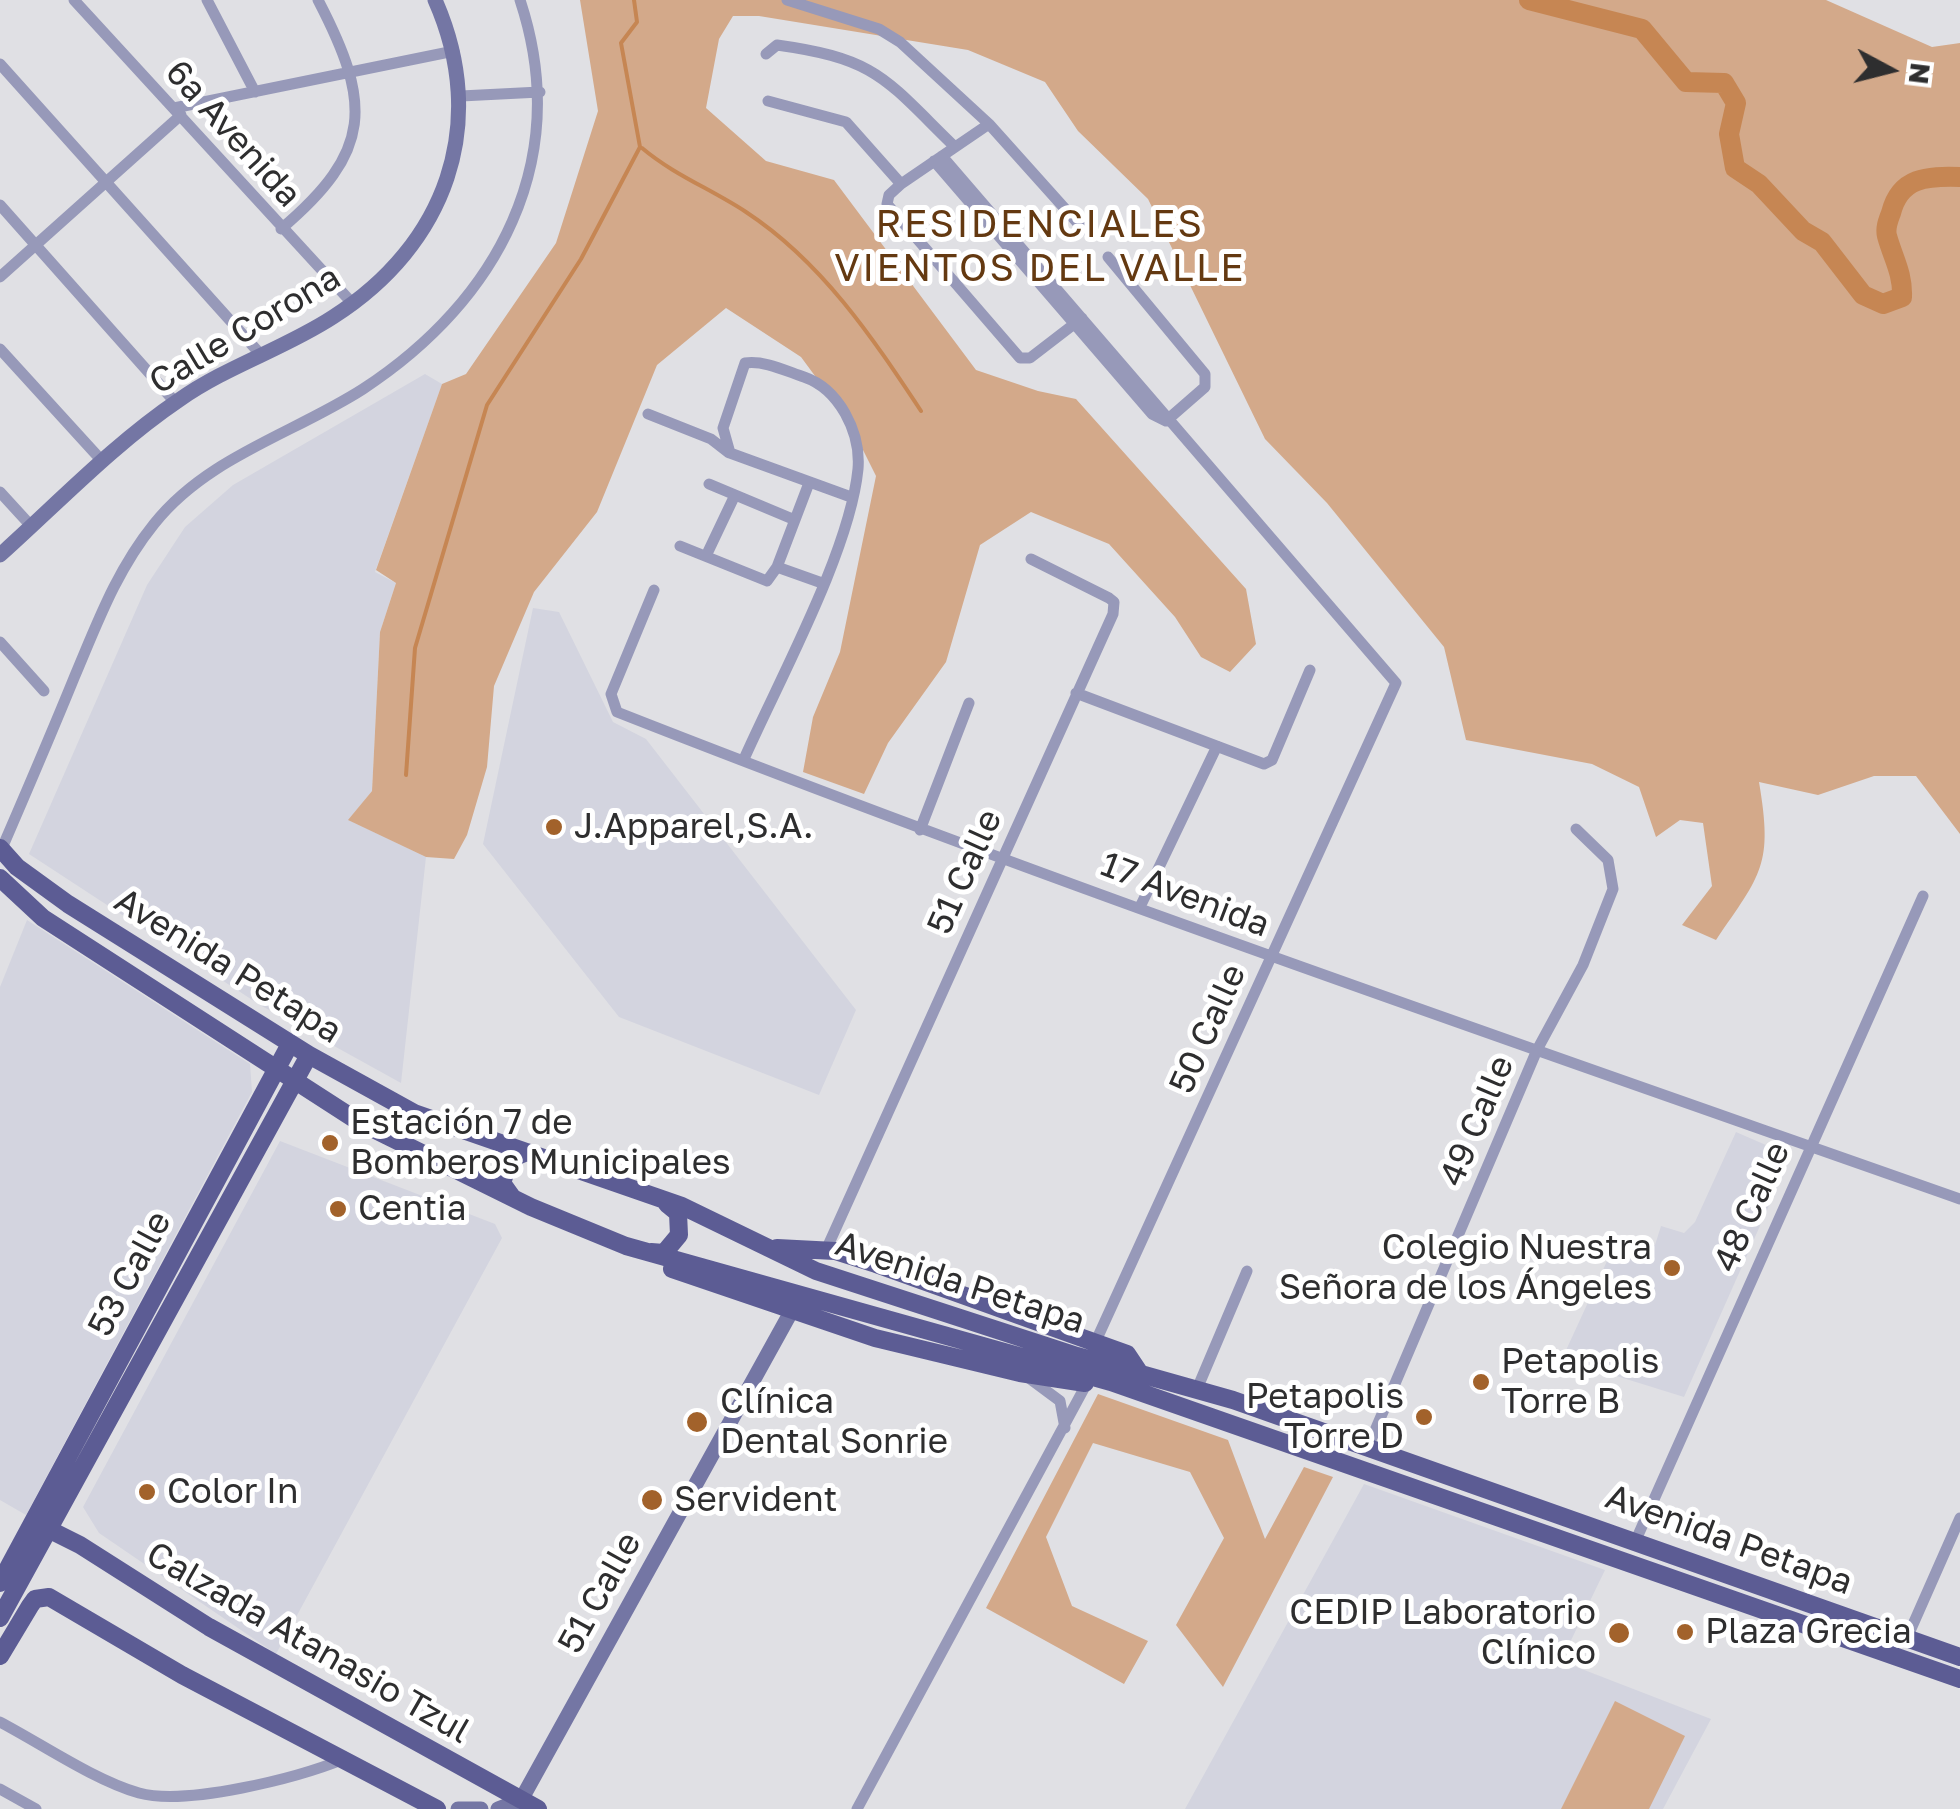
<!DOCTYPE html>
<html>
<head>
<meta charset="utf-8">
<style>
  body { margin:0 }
  #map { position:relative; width:1960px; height:1809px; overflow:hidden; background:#e0e0e4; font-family:"Golos Text",sans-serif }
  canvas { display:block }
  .north { position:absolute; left:1840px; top:20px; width:100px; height:100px; -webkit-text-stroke:8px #fff; paint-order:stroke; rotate:97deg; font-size:28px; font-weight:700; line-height:40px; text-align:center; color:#2e2e2f }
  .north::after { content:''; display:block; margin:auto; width:35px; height:45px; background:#2e2e2f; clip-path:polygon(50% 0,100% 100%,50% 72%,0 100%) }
</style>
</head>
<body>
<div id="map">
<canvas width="1960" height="1809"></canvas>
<div class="north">N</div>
</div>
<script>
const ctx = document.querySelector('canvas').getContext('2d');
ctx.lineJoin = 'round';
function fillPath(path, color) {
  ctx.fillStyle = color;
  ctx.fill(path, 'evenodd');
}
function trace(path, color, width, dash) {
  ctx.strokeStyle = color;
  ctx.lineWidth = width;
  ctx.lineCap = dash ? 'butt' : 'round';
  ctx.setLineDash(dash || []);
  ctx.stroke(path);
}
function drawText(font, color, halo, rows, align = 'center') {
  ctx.font = font + ' "Golos Text",sans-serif';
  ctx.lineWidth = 10;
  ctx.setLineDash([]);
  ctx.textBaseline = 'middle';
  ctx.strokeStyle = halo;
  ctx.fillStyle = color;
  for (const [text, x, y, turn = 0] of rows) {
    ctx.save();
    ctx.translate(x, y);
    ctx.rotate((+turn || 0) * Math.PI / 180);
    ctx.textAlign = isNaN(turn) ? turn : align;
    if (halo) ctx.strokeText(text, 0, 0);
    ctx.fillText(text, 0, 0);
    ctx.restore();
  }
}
fillPath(new Path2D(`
  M 425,374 L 442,384 L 375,572 L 396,583 L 380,632 L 372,791 L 349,820 L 426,857 L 401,1083 L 260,1005 L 29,854 L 147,585 L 185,527 L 233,485 Z
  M 533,608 L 559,612 L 613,722 L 646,739 L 856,1010 L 819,1095 L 619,1017 L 483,844 Z
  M 27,920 L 250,1064 L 252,1092 L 26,1515 L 0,1500 L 0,987 Z
  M 1736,1132 L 1791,1156 L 1684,1397 L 1562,1359 L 1619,1235 L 1655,1245 L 1661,1226 L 1684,1233 L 1695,1222 Z
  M 280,1141 L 495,1224 L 502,1238 L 276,1654 L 99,1533 L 83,1507 Z
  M 1364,1484 L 1605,1570 L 1561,1661 L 1711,1719 L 1663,1809 L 1185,1809 Z`), '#d3d4df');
fillPath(new Path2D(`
  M 580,0 L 1826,0 L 1932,47 L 1960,43 L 1960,834 L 1916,776 L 1874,776 L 1818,795 L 1759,782 C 1773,865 1762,873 1716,940 L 1682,925 L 1712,886 L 1703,823 L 1680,820 L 1656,837 L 1639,787 L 1592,764 L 1466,740 L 1444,647 L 1327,503 L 1265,439 L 1148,199 L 1078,131 L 1045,82 L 968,50 L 759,16 L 733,16 L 719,39 L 706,108 L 766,161 L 834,180 L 976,370 L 1038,391 L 1076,399 L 1246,589 L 1256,644 L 1230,672 L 1201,657 L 1175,617 L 1109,544 L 1031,512 L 980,545 L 946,662 L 888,743 L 864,794 L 803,772 L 813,717 L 840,652 L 876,476 L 849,422 L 801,357 L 726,308 L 657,365 L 597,512 L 534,592 L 494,686 L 487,767 L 467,835 L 454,859 L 426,857 L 348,820 L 372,791 L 380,632 L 396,583 L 376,570 L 442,384 L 466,374 L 556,243 L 598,111 Z
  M 1098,1394 L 1228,1440 L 1265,1539 L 1304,1467 L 1333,1477 L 1223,1687 L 1176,1625 L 1224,1538 L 1190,1472 L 1093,1443 L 1046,1537 L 1072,1606 L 1148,1641 L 1124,1684 L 986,1608 Z
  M 1615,1701 L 1685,1736 L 1649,1809 L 1561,1809 Z`), '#d3a98a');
trace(new Path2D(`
  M 642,148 C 674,175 711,189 746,212 C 822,262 872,337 921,411
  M 406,775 L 415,648 L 487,405 L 581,259 L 640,147 L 621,43 L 637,22 L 634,0`), '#c68653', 4);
trace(new Path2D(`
  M 1529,0 L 1642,29 L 1686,82 L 1724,83 L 1736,103 L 1729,134 L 1735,168 L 1759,184 L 1803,231 L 1822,242 L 1863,295 L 1883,304 L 1902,297 C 1903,273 1893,258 1887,236 C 1885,228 1888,221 1891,213 C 1900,177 1927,176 1960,177`), '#c68653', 20);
trace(new Path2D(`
  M 74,0 L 353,304
  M 207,0 L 255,92
  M 787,0 L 879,29 L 900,42 L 989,124 L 1084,230
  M 766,54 L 777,45 C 878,59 885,79 955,147
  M 0,64 L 262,356
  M 461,96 L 540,92
  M 768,101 L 846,122 L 901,184
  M 174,108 L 454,51
  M 989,124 L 901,184 L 889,195 L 887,204 L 1020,358 L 1030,358 L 1082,318
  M 942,156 L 1396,683 L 1095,1343
  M 934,161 L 1152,414 L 1166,421
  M 0,205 L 175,402
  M 281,229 C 373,151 372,104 318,0
  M 1108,257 L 1205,374 L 1205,387 L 1166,421
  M 0,277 L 181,115
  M 0,349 L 103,462
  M 648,414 L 711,439 L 729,453
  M 709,484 L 795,520
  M 0,492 L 32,527
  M 680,546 L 767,581 L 777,567 L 809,483
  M 706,556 L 735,495
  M 777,567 L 822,583
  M 654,590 L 611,694 L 617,712 C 1060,886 1511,1041 1960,1199
  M 0,642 L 44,691
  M 1076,693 L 1264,764 L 1272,760 L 1310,670
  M 744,759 C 779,680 850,551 858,469 C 861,432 839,389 804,377 C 786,371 764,360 745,363 L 723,428 L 730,453 L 851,497
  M 920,830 L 969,703
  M 0,853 C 25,795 50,737 74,678 C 97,624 116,571 154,524 C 207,457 293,434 363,389 C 499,300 573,160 520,0
  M 1140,907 L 1217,746
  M 826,1250 L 1113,614 L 1114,602 L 1109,598 L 1031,559
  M 1029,1378 L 1060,1401 L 1065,1428
  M 1197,1389 L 1247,1271
  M 1368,1447 L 1537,1050 L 1583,965 L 1613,889 L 1608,860 L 1576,829
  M 1635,1542 L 1923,896
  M 1907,1638 L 1960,1518
  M 0,1722 C 42,1744 94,1780 139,1793 C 187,1806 297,1778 344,1759
  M 0,1789 L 36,1809
  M 857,1809 L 1087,1383`), '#9799b9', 11);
trace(new Path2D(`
  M 0,555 C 58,503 114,444 179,400 C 227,366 284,349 333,317 C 446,245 490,124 435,0
  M 458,1809 L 481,1809
  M 498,1809 L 521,1800 L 791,1312`), '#7476a4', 15);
trace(new Path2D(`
  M 0,848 L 17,867 L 68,904 L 309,1055 L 414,1113 L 682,1206 L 816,1271 L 1077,1356 L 1233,1400 L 1960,1657
  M 0,878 L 43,918 L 359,1122 L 531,1207 L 626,1246 L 1111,1382 L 1960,1679
  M 512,1197 L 502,1183 L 510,1159 L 527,1152
  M 777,1248 L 835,1251 L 876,1264 L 1127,1354 L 1139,1372
  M 651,1252 L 664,1253 L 679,1235 L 678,1213 L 667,1204
  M 672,1269 L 875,1338 L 1020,1373 L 1085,1383
  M 40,1525 L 80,1545 L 209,1627 L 538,1809
  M 0,1583 L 290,1044
  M 0,1618 L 309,1055
  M 0,1656 L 30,1606 L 35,1599 L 49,1597 L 182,1675 L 437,1809`), '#5c5c94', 18);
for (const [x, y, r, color] of [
  [554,827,10,"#a2622b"],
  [330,1143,10,"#a2622b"],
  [338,1209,10,"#a2622b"],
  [1672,1268,10,"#a2622b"],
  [1481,1382,10,"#a2622b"],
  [1424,1417,10,"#a2622b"],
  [697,1422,12,"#a2622b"],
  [147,1492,10,"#a2622b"],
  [652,1500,12,"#a2622b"],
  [1685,1632,10,"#a2622b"],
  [1619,1633,12,"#a2622b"]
]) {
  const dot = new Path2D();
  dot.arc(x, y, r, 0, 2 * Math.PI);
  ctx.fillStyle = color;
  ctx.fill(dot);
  trace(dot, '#fff', 4);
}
drawText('35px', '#2e2e2f', '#fff', [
  ["6a Avenida",233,134,48],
  ["Calle Corona",245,330,-31],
  ["51 Calle",965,872,-66],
  ["17 Avenida",1185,895,21],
  ["Avenida Petapa",228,966,32],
  ["50 Calle",1208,1029,-66],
  ["49 Calle",1477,1121,-67],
  ["48 Calle",1752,1207,-66],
  ["53 Calle",130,1274,-62],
  ["Avenida Petapa",960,1283,18],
  ["Avenida Petapa",1729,1540,20],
  ["51 Calle",600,1593,-61],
  ["Calzada Atanasio Tzul",308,1643,30]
]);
drawText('35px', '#2e2e2f', '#fff', [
  ["J.Apparel,S.A.",574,827],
  ["Estación 7 de",350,1123],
  ["Bomberos Municipales",350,1163],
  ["Centia",358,1209],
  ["Colegio Nuestra",1652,1248,"right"],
  ["Señora de los Ángeles",1652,1288,"right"],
  ["Petapolis",1501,1362],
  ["Torre B",1501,1402],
  ["Petapolis",1404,1397,"right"],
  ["Torre D",1404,1437,"right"],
  ["Clínica",720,1402],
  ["Dental Sonrie",720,1442],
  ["Color In",167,1492],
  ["Servident",674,1500],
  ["CEDIP Laboratorio",1596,1613,"right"],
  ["Clínico",1596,1653,"right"],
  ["Plaza Grecia",1705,1632]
], 'left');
ctx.letterSpacing = '2.5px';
drawText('38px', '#643911', '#fff', [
  ["RESIDENCIALES",1040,225],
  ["VIENTOS DEL VALLE",1040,269]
]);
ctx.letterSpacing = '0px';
</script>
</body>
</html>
